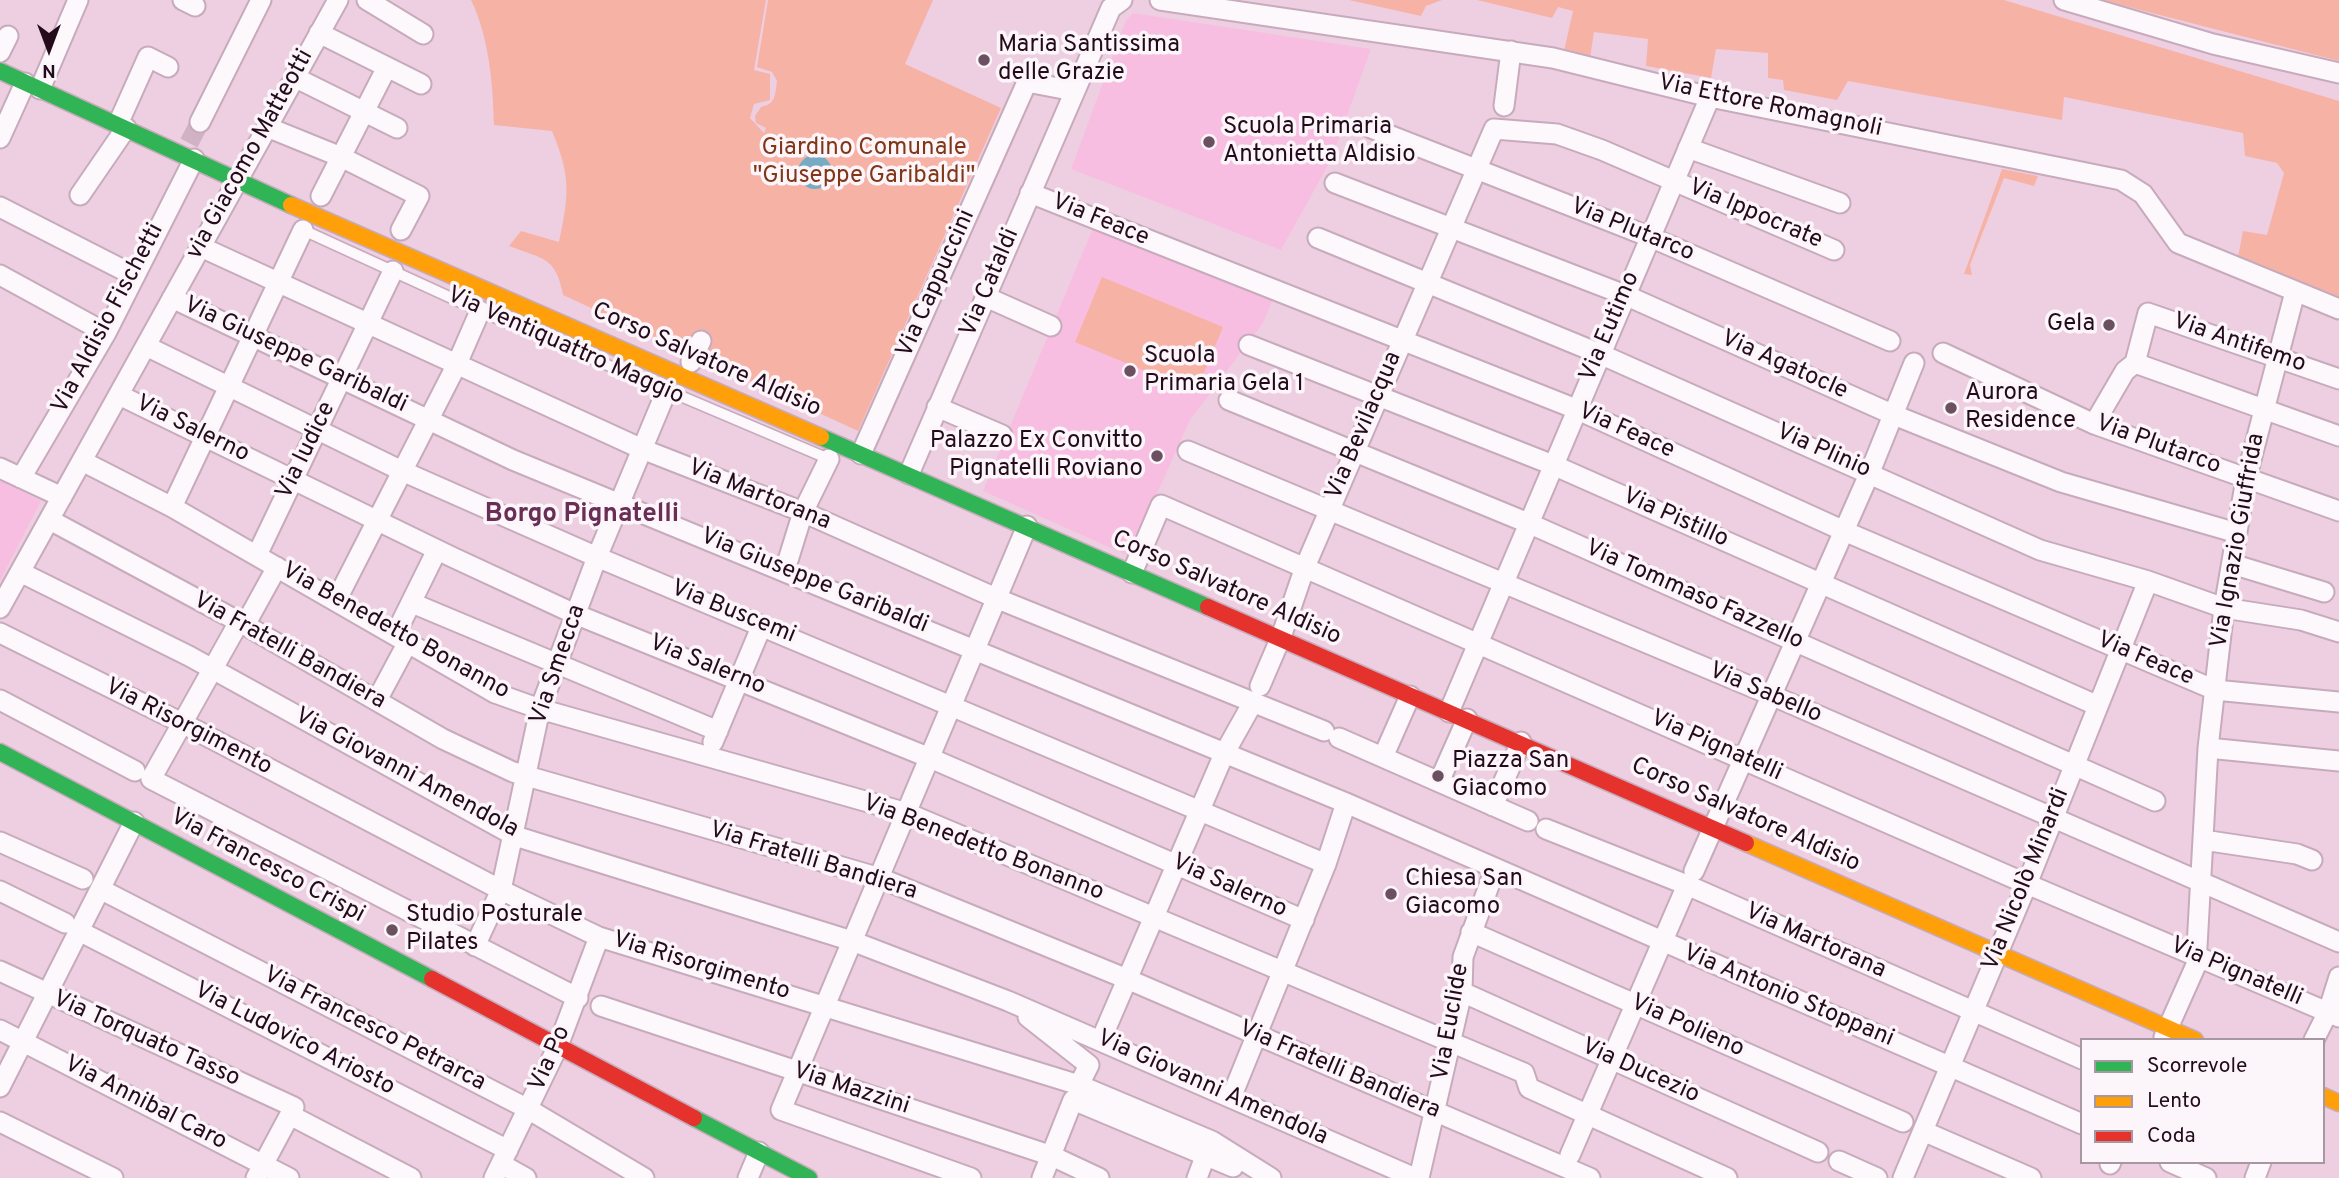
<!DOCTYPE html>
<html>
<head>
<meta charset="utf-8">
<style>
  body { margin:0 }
  #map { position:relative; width:2339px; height:1178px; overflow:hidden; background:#eecfe2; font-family:Overpass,sans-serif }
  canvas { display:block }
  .legend { position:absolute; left:2080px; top:1038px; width:245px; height:126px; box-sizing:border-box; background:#fcf5f9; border:2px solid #a697a1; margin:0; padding:9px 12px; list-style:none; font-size:21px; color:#240b1c }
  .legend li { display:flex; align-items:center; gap:14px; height:35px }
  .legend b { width:35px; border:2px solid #a697a1 }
  .north { position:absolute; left:14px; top:14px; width:70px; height:70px; -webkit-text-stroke:5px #fcf5f9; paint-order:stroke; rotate:180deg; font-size:19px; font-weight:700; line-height:28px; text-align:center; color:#240b1c }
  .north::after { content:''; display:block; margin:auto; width:24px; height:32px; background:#240b1c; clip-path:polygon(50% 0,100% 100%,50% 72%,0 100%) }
</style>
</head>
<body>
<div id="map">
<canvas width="2339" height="1178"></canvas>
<ul class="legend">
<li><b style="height:9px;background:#30b455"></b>Scorrevole</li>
<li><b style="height:9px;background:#ff9f0a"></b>Lento</li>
<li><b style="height:9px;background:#e5322d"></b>Coda</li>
</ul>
<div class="north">N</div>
</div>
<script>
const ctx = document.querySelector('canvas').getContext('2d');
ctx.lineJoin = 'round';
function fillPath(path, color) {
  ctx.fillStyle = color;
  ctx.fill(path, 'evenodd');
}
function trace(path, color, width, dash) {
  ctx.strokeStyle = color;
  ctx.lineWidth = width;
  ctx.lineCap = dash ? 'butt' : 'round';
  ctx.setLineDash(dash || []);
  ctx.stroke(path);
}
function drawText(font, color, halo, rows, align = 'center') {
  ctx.font = font + ' Overpass,sans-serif';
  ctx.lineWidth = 7;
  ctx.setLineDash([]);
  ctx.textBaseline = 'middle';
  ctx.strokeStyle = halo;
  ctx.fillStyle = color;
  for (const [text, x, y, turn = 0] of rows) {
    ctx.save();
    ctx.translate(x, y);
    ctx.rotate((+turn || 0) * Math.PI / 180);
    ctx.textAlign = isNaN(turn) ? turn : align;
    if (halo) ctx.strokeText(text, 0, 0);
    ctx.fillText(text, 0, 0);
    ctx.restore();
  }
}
fillPath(new Path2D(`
  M 1133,13 L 1371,49 L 1331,160 L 1281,250 L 1071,169 L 1126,20 Z
  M 1093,228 L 1273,299 L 1263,323 L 1190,420 L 1129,556 L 983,491 Z
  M 0,480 L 41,501 L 0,581 Z`), '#f7bee1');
fillPath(new Path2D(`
  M 471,0 L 766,0 L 754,70 L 770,74 L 770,100 L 754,104 L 750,118 L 764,133 L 766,128 L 756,123 L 755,116 L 761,107 C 776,104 775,95 777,81 L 772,72 L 757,67 L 768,0 L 933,0 L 905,64 L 1001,108 L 858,431 L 563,295 C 556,256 542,259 509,246 L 521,231 L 559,242 C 569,194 571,177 552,131 L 494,125 C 493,84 489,37 471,0 Z
  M 1349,0 L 1442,0 L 1426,6 L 1421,16 Z
  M 1477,0 L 2004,0 L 2339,101 L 2339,299 L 2236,267 L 2243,231 L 2267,235 L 2284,173 L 2277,163 L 2245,156 L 2243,133 L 2064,97 L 2062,120 L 1848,81 L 1837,100 L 1784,90 L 1783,80 L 1768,78 L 1768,53 L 1716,49 L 1711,78 L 1646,66 L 1648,39 L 1594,32 L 1590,58 L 1564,51 L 1573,11 L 1558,7 L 1552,18 Z
  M 2101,0 L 2339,0 L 2339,61 L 2109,2 Z
  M 2002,169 L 2038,176 L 2034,186 L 2004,178 L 1970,265 L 1972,275 L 1964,274 Z
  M 1102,277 L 1223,327 L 1196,392 L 1075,342 Z`), '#f7b2a6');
fillPath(new Path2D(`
  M798 172a17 17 0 1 1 34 0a17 17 0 1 1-34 0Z`), '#77abc3');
trace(new Path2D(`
  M 189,143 L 200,122`), '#d0b2c4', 19, [19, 10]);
const lane = new Path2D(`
  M 303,230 L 480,311 L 829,459`);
const street = new Path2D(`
  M 183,0 L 195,6
  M 367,0 L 423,34
  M 1160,0 L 1553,58 L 1710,97 L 2121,180 L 2143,194 L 2178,243 L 2339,309
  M 2064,0 L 2213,44 L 2339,73
  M 319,33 L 421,84
  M 0,52 L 8,36
  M 294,77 L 397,128
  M 40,89 L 78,0
  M 1504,106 L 1511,51
  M 200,122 L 261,0
  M 118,124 L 148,57 L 168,67
  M 267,127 L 341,157 L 419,196 L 401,230
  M 1371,128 L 1650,237 L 1890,341
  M 0,138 L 25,83
  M 1688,148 L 1840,203
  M 1335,183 L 1625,295 L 1894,415 L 2061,482 L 2237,533
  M 1030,193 L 1576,409 L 1844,531 L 2215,690 L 2339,702
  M 80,195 L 126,128
  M 321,196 L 387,67
  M 0,207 L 135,276
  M 1318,238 L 1600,354 L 2040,550 L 2148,581 L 2224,608 L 2301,620 L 2339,632
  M 201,247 L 642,449 L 803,512 L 998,599 L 1324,731
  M 0,275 L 106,333
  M 986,297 L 1051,326
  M 172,298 L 513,460 L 1346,803 L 2082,1124
  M 1249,345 L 1553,465 L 2096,705
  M 146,346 L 402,471 L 597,557 L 1326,864
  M 1943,353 L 2094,424 L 2339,511
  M 691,362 L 701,341
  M 2135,363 L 2148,313 L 2339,379
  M 119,395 L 452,557 L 575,614 L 930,758 L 1304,920
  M 1229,400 L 1528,523 L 2155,801
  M 937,407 L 1002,435
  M 2094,424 L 2125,371 L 2135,363 L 2339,436
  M 1188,451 L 1771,695 L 2339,942
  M 861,454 L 1027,82 L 1074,91
  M 82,461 L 172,507 L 495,693 L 540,709 L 907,813 L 1524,1073 L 1529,1088 L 1727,1178
  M 0,468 L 62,497
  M 909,474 L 1111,8 L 1122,0
  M 21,478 L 106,333 L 194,159
  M 172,507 L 303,230
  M 50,520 L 245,625 L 443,739 L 513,772 L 880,878 L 1127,979 L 1590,1178
  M 257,555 L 393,271
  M 2232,564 L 2324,592
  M 785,570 L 803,512 L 829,459
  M 20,572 L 189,656 L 515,836 L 852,941 L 1008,1001 L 1415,1178
  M 1132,573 L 1161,505 L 2027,884 L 2339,1017
  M 336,601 L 456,366 L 480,311
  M 412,603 L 718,731
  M 0,608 L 338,0
  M 239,622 L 151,779 L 578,998
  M 245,625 L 277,567
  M 0,633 L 182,723 L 501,890 L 599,937 L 1079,1085 L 1212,1141 L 1271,1178
  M 395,635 L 437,550
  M 1260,686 L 1281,637 L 1305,567 L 1494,129 L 1557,134 L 1602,150 L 1834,250
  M 0,700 L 135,771
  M 377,700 L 408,642
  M 1449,712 L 1710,97
  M 1339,738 L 1528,821
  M 713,742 L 762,625
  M 2208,748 L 2339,761
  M 1383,757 L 1410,696
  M 1439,782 L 1467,719
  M 1493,806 L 1521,742
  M 1546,829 L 1687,885 L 2082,1059
  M 2203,840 L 2297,854 L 2312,860
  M 0,842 L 83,879
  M 1694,871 L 1870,472 L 1914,363
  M 100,889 L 528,1109 L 644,1178
  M 0,891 L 65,923
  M 79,931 L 508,1150
  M 1471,932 L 1903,1122
  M 475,946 L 501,890 L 540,709 L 597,557 L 666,392
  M 0,971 L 294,1107 L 256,1178
  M 1462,992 L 1818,1152
  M 601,1006 L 1052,1156 L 1099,1178
  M 1028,1017 L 1089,1065 L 1079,1085
  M 0,1030 L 289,1178
  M 2164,1037 L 2196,965 L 2208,748 L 2224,608 L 2246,479 L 2295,292
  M 1101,1040 L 1224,754 L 1252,704
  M 2314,1040 L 2328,1012 L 2339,977
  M 0,1087 L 134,822
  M 1231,1098 L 1326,864 L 1346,803
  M 290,1115 L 411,1178
  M 0,1122 L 113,1178
  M 1923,1131 L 2031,1178
  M 1570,1155 L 1687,885
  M 1839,1161 L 1877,1178
  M 2170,1162 L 2206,1178
  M 501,1164 L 526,1178
  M 2110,1164 L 2111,1162
  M 494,1178 L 558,1046 L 599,937
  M 748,1178 L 759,1152
  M 971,1178 L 781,1110 L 1027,526
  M 1042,1178 L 1073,1100 L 1233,1167
  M 1197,1178 L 1206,1154
  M 1419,1178 L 1462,992 L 1463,957 L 1495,869
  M 1903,1178 L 2027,884 L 2148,581
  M 2255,1178 L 2261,1162`);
const fast = new Path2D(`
  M 0,71 L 291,205
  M 821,437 L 1208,607
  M 0,752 L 432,979
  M 694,1118 L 809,1178`);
const slow = new Path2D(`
  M 291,205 L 821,437
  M 1746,843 L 2195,1040
  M 2323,1096 L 2339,1103`);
const jam = new Path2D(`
  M 1208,607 L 1746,843
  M 432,979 L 694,1118`);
trace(lane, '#c7abbc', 13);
trace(street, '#c7abbc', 23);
trace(fast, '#c7abbc', 19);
trace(slow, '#c7abbc', 19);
trace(jam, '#c7abbc', 19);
trace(lane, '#fcf8fb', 10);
trace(street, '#fcf8fb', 19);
trace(fast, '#30b455', 16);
trace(slow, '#ff9f0a', 16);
trace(jam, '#e5322d', 16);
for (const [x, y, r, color] of [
  [984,60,7,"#6b5061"],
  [1209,142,7,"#6b5061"],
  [2109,325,7,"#6b5061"],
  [1130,371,7,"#6b5061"],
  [1951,408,7,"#6b5061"],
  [1157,456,7,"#6b5061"],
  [1438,776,7,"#6b5061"],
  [1391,894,7,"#6b5061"],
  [392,930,7,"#6b5061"]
]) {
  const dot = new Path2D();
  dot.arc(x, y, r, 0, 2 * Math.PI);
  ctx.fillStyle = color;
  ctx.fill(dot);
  trace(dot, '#fcf5f9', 2.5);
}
drawText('24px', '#240b1c', '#fcf5f9', [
  ["Maria Santissima",998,46],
  ["delle Grazie",998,74],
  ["Scuola Primaria",1223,128],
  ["Antonietta Aldisio",1223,156],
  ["Gela",2095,325,"right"],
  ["Scuola",1144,357],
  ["Primaria Gela 1",1144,385],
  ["Aurora",1965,394],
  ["Residence",1965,422],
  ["Palazzo Ex Convitto",1143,442,"right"],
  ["Pignatelli Roviano",1143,470,"right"],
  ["Piazza San",1452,762],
  ["Giacomo",1452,790],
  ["Chiesa San",1405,880],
  ["Giacomo",1405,908],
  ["Studio Posturale",406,916],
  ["Pilates",406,944]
], 'left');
drawText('24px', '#240b1c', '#fcf5f9', [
  ["Via Ettore Romagnoli",1770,107,12],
  ["via Giacomo Matteotti",251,155,-61],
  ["Via Ippocrate",1755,215,23],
  ["Via Feace",1100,221,22],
  ["Via Plutarco",1632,231,22],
  ["Via Cataldi",991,283,-67],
  ["Via Cappuccini",937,284,-66],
  ["Via Aldisio Fischetti",109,319,-62],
  ["Via Eutimo",1611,327,-67],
  ["Via Antifemo",2239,344,19],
  ["Via Ventiquattro Maggio",565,347,24],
  ["Via Giuseppe Garibaldi",295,356,25],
  ["Corso Salvatore Aldisio",706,361,24],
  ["Via Agatocle",1784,366,24],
  ["Via Bevilacqua",1365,426,-67],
  ["Via Salerno",192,430,26],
  ["Via Feace",1626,432,24],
  ["Via Plutarco",2158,446,20],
  ["Via Iudice",307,451,-64],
  ["Via Plinio",1823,452,24],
  ["Via Martorana",759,496,22],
  ["Via Pistillo",1675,519,24],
  ["Via Ignazio Giuffrida",2239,541,-80],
  ["Via Giuseppe Garibaldi",814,582,22],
  ["Corso Salvatore Aldisio",1226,589,24],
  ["Via Tommaso Fazzello",1694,596,24],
  ["Via Buscemi",733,613,22],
  ["Via Benedetto Bonanno",395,632,29],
  ["Via Fratelli Bandiera",289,652,29],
  ["Via Feace",2145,660,23],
  ["Via Smecca",559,665,-71],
  ["Via Salerno",707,666,22],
  ["Via Sabello",1765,694,23],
  ["Via Risorgimento",188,728,27],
  ["Via Pignatelli",1716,747,24],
  ["Via Giovanni Amendola",406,774,28],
  ["Corso Salvatore Aldisio",1745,816,24],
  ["Via Benedetto Bonanno",983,849,21],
  ["Via Fratelli Bandiera",813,862,17],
  ["Via Francesco Crispi",267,867,28],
  ["Via Nicolò Minardi",2027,880,-68],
  ["Via Salerno",1229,887,24],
  ["Via Martorana",1815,942,24],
  ["Via Risorgimento",701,967,17],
  ["Via Pignatelli",2236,973,23],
  ["Via Antonio Stoppani",1788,997,23],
  ["Via Euclide",1452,1022,-80],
  ["Via Polieno",1687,1027,24],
  ["Via Francesco Petrarca",374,1030,27],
  ["Via Torquato Tasso",146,1040,24],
  ["Via Ludovico Ariosto",294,1040,27],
  ["Via Po",551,1059,-66],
  ["Via Fratelli Bandiera",1339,1071,23],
  ["Via Ducezio",1640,1072,24],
  ["Via Giovanni Amendola",1212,1089,24],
  ["Via Mazzini",851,1090,18],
  ["Via Annibal Caro",145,1104,27]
]);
drawText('24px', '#803718', '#fcf5f9', [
  ["Giardino Comunale",864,149],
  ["\"Giuseppe Garibaldi\"",864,177]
]);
drawText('bold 26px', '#682e55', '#fcf5f9', [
  ["Borgo Pignatelli",582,516]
]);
</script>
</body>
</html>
